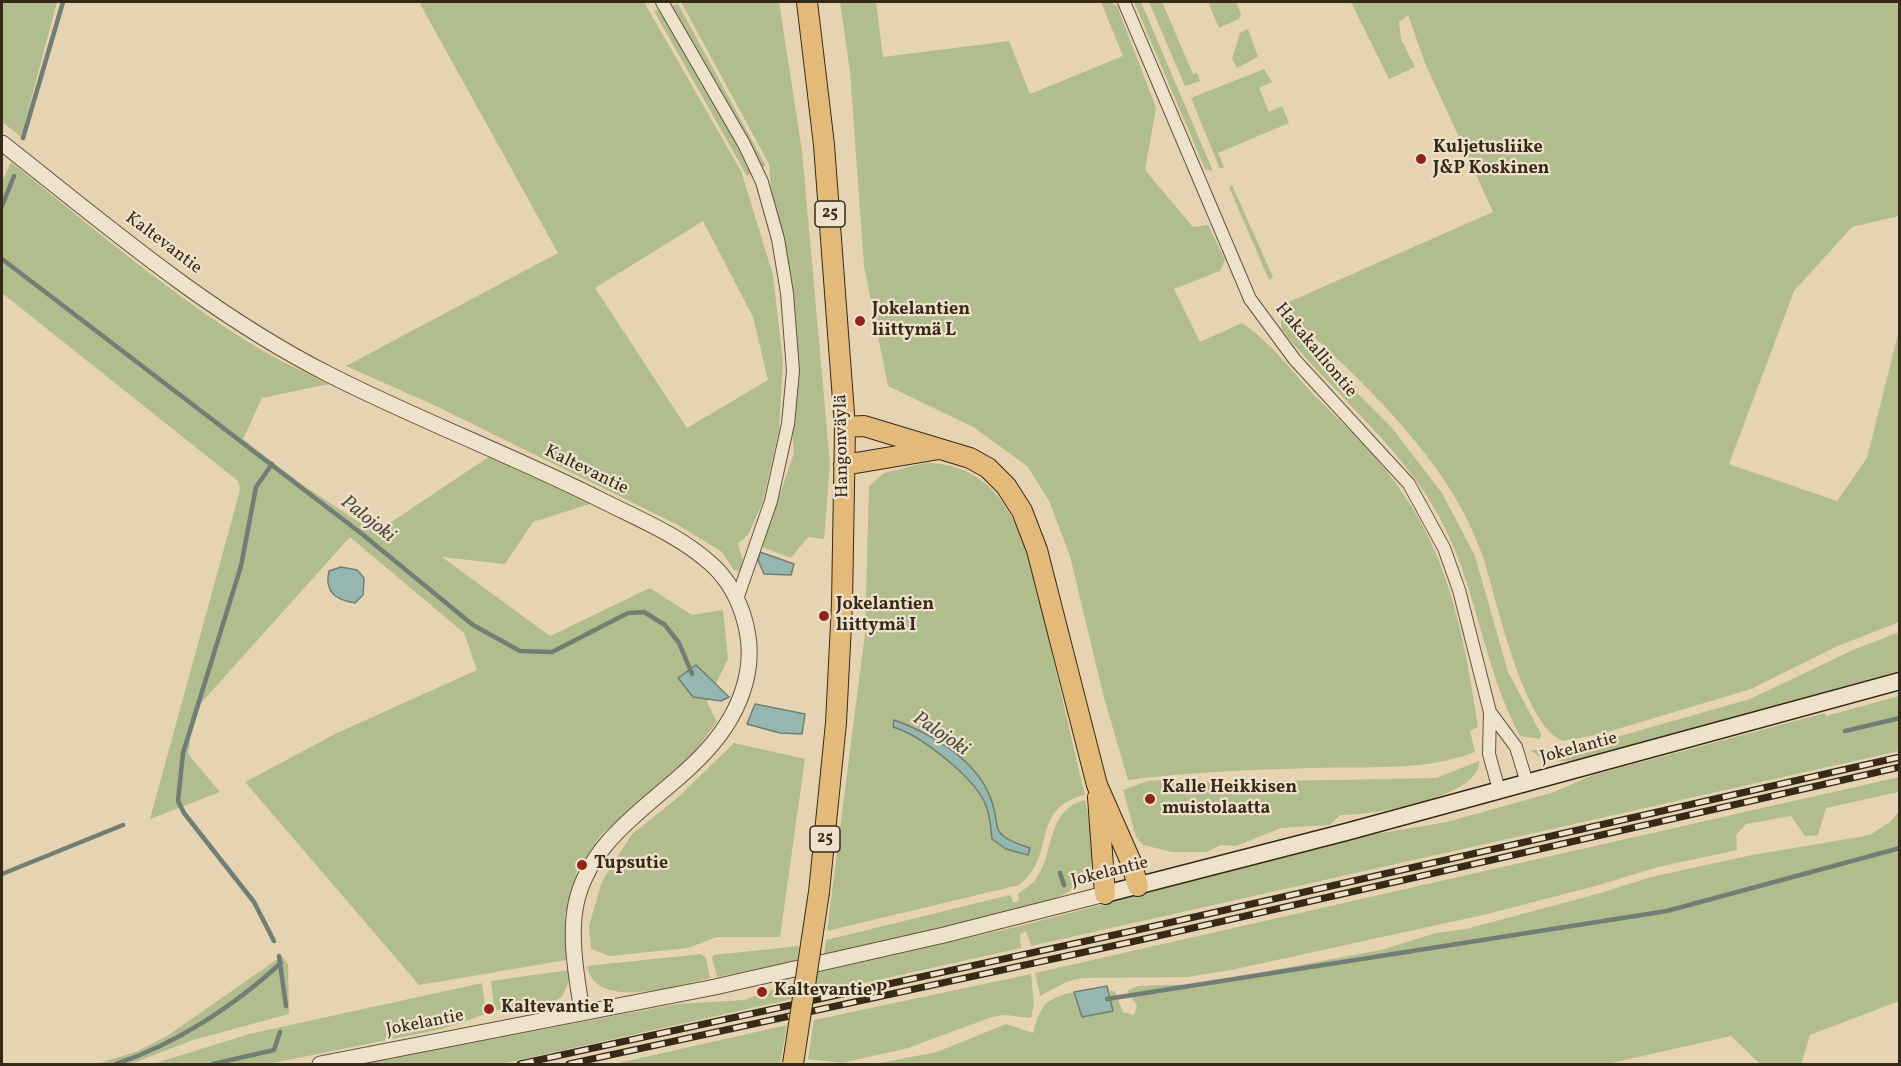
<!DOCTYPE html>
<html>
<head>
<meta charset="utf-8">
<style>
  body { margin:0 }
  #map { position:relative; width:1901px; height:1066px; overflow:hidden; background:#e6d3b2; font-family:Vollkorn,serif }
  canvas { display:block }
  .frame { position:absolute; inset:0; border:3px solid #372918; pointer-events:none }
</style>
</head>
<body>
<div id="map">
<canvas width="1901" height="1066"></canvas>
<div class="frame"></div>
</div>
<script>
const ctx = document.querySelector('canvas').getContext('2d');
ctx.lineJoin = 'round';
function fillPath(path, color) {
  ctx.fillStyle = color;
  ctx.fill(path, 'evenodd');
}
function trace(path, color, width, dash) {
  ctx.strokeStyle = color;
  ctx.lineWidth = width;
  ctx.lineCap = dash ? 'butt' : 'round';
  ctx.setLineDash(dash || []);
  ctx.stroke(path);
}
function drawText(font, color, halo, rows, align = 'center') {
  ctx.font = font + ' Vollkorn,serif';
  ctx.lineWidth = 4.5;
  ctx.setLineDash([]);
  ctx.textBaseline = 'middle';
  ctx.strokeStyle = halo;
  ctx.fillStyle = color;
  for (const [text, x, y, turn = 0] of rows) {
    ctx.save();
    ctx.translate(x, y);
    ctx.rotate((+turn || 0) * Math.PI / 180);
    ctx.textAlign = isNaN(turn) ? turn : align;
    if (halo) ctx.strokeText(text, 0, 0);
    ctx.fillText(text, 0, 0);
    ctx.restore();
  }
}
fillPath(new Path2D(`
  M 2,2 L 57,2 L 21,137 L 2,122 Z
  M 419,2 L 644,2 L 741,171 L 773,275 L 783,362 L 779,430 L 763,501 L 748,535 L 738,543 L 744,566 L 741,571 L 734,570 L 722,552 L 678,525 L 438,407 L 346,366 L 558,253 ZM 703,221 L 753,317 L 768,380 L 687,428 L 595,288 Z
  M 681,2 L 779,2 L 802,151 L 830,464 L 824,539 L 808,537 L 791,558 L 762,547 L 794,453 L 769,164 Z
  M 840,2 L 876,2 L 883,57 L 1009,41 L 1030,94 L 1123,56 L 1101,2 L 1110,2 L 1117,6 L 1156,108 L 1145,170 L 1193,227 L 1208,225 L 1225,260 L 1220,271 L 1174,289 L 1200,342 L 1242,323 C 1273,344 1290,370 1316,397 C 1347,428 1380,458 1404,495 C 1451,563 1466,646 1478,727 L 1470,731 L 1475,752 C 1422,772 1367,766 1312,768 C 1250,770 1189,772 1128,780 L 1103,694 L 1070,556 L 1049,501 L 1028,467 L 975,428 L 888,386 L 864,266 L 850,71 Z
  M 1134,2 L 1141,2 L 1213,171 L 1205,169 Z
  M 1149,2 L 1162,2 L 1193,74 L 1197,73 L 1200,81 L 1185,86 Z
  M 1208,2 L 1236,2 L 1241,14 L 1239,19 L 1219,28 Z
  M 1351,2 L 1899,2 L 1899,216 L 1852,227 L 1794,291 L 1729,464 L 1837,501 L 1867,458 L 1899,330 L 1899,622 L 1838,646 L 1751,689 L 1601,734 L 1563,741 C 1523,726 1496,597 1483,557 C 1450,460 1363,383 1291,315 L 1284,304 L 1493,212 L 1425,63 L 1408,15 L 1399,22 L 1401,39 L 1415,67 L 1389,79 Z
  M 678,4 L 766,166 L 747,176 L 654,11 Z
  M 1248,29 L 1258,57 L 1237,68 L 1232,59 L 1240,33 Z
  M 1264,69 L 1272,82 L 1259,88 L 1269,112 L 1282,106 L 1289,123 L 1218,153 L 1224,167 L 1220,169 L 1191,98 Z
  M 11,162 C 93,228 173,297 263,351 C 284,363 307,373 329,384 L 262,398 L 243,439 L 300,483 L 375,533 L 490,456 L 593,503 L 533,522 L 505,564 L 442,557 L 550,636 L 650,588 L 692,615 L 723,610 L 728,659 L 707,702 L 717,722 L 691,756 L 601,835 L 577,870 L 565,915 L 567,960 L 419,985 L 245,782 L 337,733 L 477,670 L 464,633 L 350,537 L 201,703 L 191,735 L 188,754 L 220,792 L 150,819 L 240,490 L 238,481 L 2,293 L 2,182 Z
  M 1232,185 L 1273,277 L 1269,280 L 1229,187 Z
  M 1284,319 L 1392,428 L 1442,493 L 1475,556 L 1508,672 L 1541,734 L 1540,739 L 1520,736 C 1485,671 1478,596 1446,530 C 1409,452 1336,397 1282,330 L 1281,320 Z
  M 925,463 C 948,463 969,469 987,485 C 1030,524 1041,608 1054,662 C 1064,706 1074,750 1085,795 C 1029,808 1057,857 1019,885 L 827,931 L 865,633 L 869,486 L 884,473 ZM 910,726 L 956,753 L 988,791 L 998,833 L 1007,841 L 1030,848 L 1006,849 L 992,839 C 991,828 990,814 985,803 C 974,777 921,735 894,727 Z
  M 1899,632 L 1899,671 L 1576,760 C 1560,762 1543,762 1531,750 L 1571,750 L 1750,699 L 1853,650 Z
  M 1899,696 L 1899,751 L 1040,944 L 1031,946 L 1026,931 L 1020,934 L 1021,948 L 501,1064 L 361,1064 L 677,1004 L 744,1000 L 793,983 L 794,978 L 1020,926 L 1364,836 L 1447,822 L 1554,792 L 1593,775 L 1825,713 L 1826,716 Z
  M 734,743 L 805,759 L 780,937 L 717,937 L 688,948 L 609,956 L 591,949 L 589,926 L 602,881 L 632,834 L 675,800 Z
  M 1479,761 C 1482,798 1367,816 1340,815 L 1330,825 L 1281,828 L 1236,846 L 1221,845 L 1206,852 L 1172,852 L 1143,845 L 1136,837 L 1123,790 L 1148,781 L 1173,779 L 1174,783 L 1436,778 Z
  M 1899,777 L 1899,792 L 1826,808 L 1818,835 L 1805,836 L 1791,816 L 1746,824 L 1736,835 L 1737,850 L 1658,867 L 1592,887 L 1483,915 L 1231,970 L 1187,977 L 1082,978 L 1066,982 L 1040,996 L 1035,973 Z
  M 1085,800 C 1100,873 1099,888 1023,908 L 824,955 L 826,940 L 1010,895 L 1013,902 L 1016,903 L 1019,900 L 1018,894 C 1024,889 1031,885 1036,879 C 1056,850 1045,811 1085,800 Z
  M 1899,811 L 1899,1001 L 1810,1035 L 1801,1064 L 1760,1064 L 1731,1036 L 1607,1064 L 875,1064 L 937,1052 L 1006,1024 L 1033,1033 C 1041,1004 1045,999 1074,992 L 1082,1017 L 1112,1011 L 1110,990 L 1115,992 L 1123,1012 L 1134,1015 L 1137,1005 L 1127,991 L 1138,986 L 1198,984 L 1381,950 L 1436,933 L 1466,929 L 1597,894 L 1651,877 L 1752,855 L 1870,835 L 1891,821 Z
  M 799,946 L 797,961 L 717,977 L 712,958 L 714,955 Z
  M 701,954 L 706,958 L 710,978 C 680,984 596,1013 587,966 Z
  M 282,956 L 288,964 L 289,1014 L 193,1040 L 131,1064 L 97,1064 L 138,1051 L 167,1036 Z
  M 569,970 L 569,981 L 562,997 C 550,1004 504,1017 494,1008 L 491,981 Z
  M 1031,974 L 1034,1004 L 1031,1018 L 1005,1015 L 992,1017 L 908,1048 L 842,1063 L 808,1059 L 814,1020 Z
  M 482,983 L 486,1014 L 442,1029 L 268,1064 L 153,1064 L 249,1034 Z
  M 787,1025 L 780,1064 L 614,1064 Z`), '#b2bd8e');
const water = new Path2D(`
  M 760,552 L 794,564 L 791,575 L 764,574 L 758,560 Z
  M 341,567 L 357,570 L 364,578 L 363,595 L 355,603 C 336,600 324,592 329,571 Z
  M 696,665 L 729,697 L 721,701 L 693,697 L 678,678 Z
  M 755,704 L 805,714 L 802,734 L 780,733 L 747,724 Z
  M 894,720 C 928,732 972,757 988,792 C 1005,827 982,833 1030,848 L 1028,855 L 1006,849 L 992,839 C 991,828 990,814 985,803 C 973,777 921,735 893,727 Z
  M 1107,986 L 1113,1011 L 1082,1017 L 1074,992 Z`);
fillPath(water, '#96b7b0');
trace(water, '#707e73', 1.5);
trace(new Path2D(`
  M 23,138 L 63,2
  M 2,206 L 14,176
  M 2,259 L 362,534 L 473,625 L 520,651 L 552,652 L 628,613 L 644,612 L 665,625 L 679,643 L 692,674
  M 272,464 L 256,487 L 241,566 L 183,753 L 178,801 L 184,813 L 254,902 L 274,941
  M 1845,731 L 1900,718
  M 1060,873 L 1064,885
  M 2,874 L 123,825
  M 279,956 L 286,1006
  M 1107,999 L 1667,911 L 1900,848
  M 116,1064 C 176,1044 234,1006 281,963
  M 213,1064 L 274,1050 L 280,1032`), '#707e73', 4.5);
const minor = new Path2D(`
  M 662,2 L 744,144 L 762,182 L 778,239 L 787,293 L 793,371 L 788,424 L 771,501 L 737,599
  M 1124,2 L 1250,299 L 1295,360 L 1409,484 L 1444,548 L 1459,590 L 1490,712 L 1489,754 L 1499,790
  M 1490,712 L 1516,747 L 1527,783`);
const tertiary = new Path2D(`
  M 2,143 C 106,225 208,313 328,374 C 418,420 514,456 605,502 C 641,520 680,536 710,563 C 740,589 755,636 747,675 C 725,782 597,805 576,904 C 569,939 577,978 582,1012
  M 320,1064 L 715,987 L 944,935 L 1105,894`);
const secondary = new Path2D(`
  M 1105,894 L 1346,832 L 1900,681`);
const trunk = new Path2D(`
  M 807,2 L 824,145 L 845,427 L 842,604 L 836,723 L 819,892
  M 845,427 L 864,426 L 970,458 L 988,468 L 1006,486 L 1022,511 L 1037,550 L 1097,785 L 1131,862 L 1138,886
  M 844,465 L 939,449
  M 1098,797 L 1105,894`);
trace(minor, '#63543e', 14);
trace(tertiary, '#63543e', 17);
trace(secondary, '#372918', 19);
trace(trunk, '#372918', 22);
trace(minor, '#efe2cd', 12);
trace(tertiary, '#efe2cd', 15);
trace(secondary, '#efe2cd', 16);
trace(trunk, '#e3ba79', 20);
const rail = new Path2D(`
  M 520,1064 L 1137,930 L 1900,757
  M 569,1064 L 1140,940 L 1900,767`);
trace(rail, '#372918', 7);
trace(rail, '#efe2cd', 4.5, [14]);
const trunkBridge = new Path2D(`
  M 793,1064 L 819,892`);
trace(trunkBridge, '#372918', 22, []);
trace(trunkBridge, '#e3ba79', 20);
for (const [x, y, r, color] of [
  [1421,159,6,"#8f2418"],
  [860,321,6,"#8f2418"],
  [824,616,6,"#8f2418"],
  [1150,799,6,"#8f2418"],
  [582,865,6,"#8f2418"],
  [762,992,6,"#8f2418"],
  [489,1009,6,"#8f2418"]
]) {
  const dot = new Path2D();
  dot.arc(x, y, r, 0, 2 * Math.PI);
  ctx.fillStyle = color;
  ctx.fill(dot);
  trace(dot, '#efe2cd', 2);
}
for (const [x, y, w] of [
  [830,214,30],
  [825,839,30]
]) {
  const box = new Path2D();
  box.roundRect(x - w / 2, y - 13, w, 26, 4.5);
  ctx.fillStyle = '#efe2cd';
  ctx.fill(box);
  trace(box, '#372918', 1.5);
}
drawText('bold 16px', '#372918', null, [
  ["25",830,214],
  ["25",825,839]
]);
drawText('bold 18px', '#372918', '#efe2cd', [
  ["Kuljetusliike",1433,149],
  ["J&P Koskinen",1433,170],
  ["Jokelantien",872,311],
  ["liittymä L",872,332],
  ["Jokelantien",836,606],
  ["liittymä I",836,627],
  ["Kalle Heikkisen",1162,789],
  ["muistolaatta",1162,810],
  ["Tupsutie",594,865],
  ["Kaltevantie P",774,992],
  ["Kaltevantie E",501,1009]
], 'left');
drawText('18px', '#372918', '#efe2cd', [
  ["Kaltevantie",163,244,37],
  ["Hakakalliontie",1315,351,50],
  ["Hangonväylä",843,446,-91],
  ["Kaltevantie",586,471,26],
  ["Jokelantie",1579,749,-15],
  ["Jokelantie",1110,873,-14],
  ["Jokelantie",425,1024,-11]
]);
drawText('italic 20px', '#4f4c3e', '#efe2cd', [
  ["Palojoki",367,520,38],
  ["Palojoki",940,735,34]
]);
</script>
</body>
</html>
